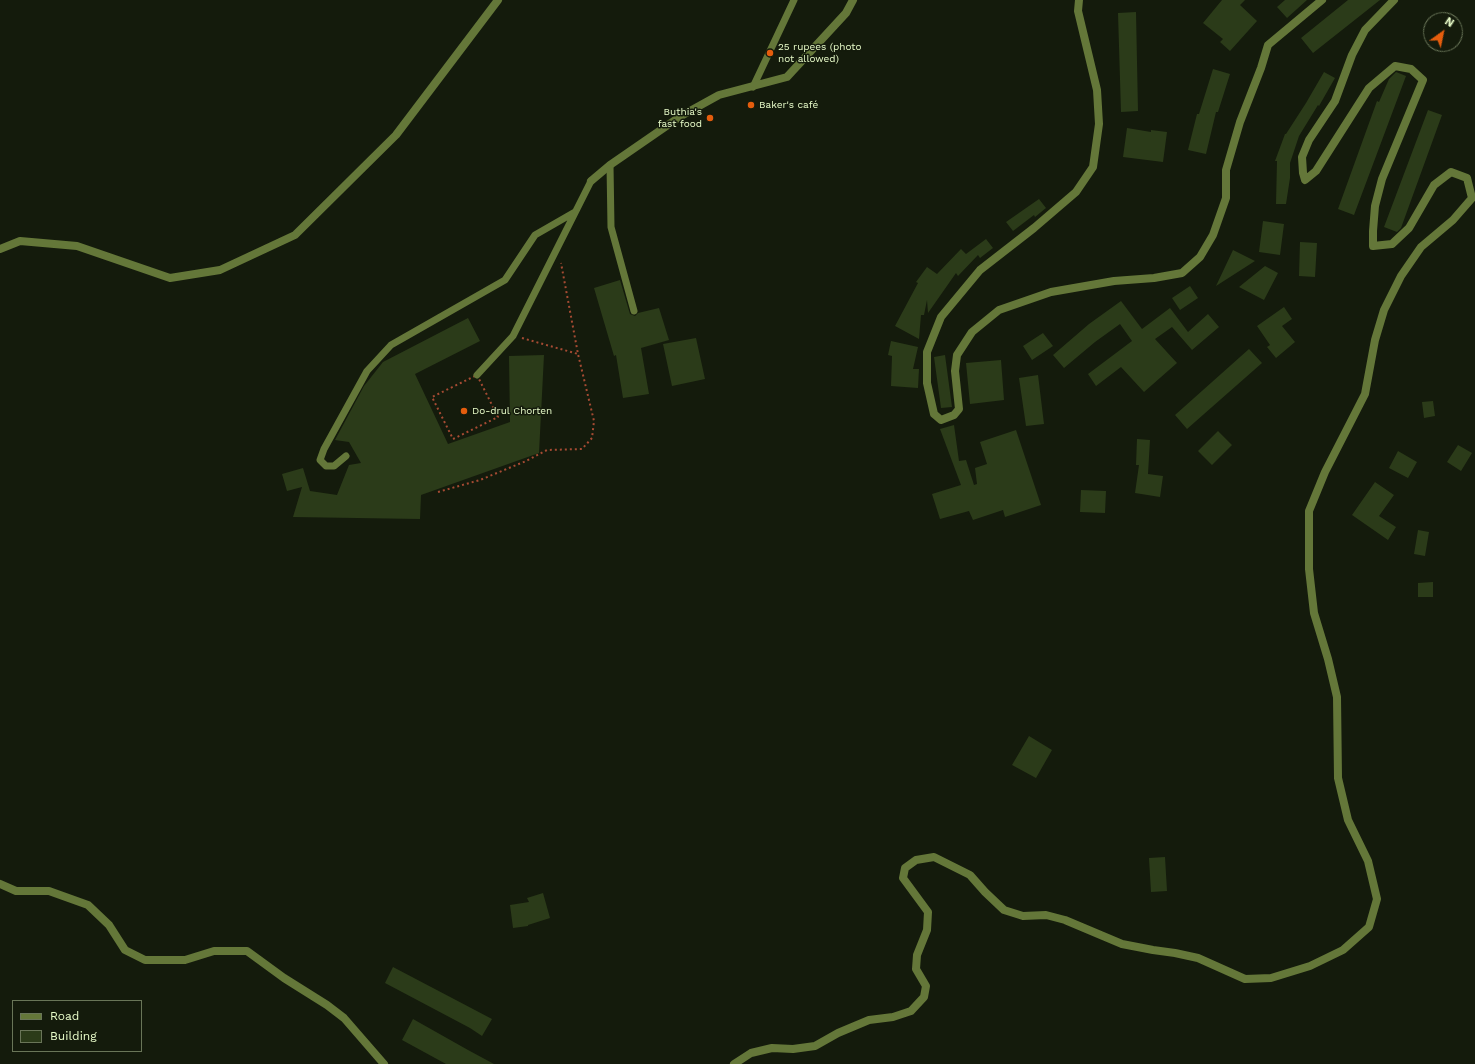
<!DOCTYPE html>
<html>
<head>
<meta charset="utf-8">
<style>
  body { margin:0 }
  #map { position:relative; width:1475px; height:1064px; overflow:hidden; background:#141b0c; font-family:"Work Sans",sans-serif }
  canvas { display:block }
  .legend { position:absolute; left:12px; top:1000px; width:130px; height:52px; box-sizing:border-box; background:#141b0c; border:1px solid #697558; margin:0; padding:5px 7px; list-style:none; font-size:12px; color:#e8fcc9 }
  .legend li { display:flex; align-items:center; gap:8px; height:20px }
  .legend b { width:20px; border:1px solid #697558 }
  .north { position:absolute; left:1423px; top:12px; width:40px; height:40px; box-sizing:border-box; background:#141b0c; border:1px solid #697558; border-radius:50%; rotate:33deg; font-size:11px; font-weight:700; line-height:16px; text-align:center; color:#e8fcc9 }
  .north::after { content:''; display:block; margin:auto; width:14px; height:18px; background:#e45d0d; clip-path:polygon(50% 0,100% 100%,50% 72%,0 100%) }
</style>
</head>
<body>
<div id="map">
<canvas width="1475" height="1064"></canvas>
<ul class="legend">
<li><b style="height:5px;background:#647739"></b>Road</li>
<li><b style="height:11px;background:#2b3b19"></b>Building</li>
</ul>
<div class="north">N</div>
</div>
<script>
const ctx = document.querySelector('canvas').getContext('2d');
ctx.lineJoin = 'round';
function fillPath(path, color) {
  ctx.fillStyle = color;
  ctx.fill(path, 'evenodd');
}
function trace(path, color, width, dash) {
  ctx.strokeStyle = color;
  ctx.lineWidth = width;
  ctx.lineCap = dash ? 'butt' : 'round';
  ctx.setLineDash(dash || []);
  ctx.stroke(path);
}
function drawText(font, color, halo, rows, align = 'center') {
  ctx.font = font + ' "Work Sans",sans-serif';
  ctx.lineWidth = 3;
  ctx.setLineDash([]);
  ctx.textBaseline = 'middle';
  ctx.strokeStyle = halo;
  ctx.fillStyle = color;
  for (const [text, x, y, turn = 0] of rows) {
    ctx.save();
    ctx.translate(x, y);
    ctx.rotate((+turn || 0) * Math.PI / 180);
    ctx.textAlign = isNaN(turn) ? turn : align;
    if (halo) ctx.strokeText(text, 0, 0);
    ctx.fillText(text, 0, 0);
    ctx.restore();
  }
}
fillPath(new Path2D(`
  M 1222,0 L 1245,0 L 1240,5 L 1257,21 L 1230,51 L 1220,42 L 1223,39 L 1203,23 Z
  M 1285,0 L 1307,0 L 1287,18 L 1277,7 Z
  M 1348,0 L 1380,0 L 1313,53 L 1301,38 Z
  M 1136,12 L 1138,111 L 1121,112 L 1118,13 Z
  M 1213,69 L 1230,74 L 1218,112 L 1216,112 L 1206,154 L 1188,150 L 1197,114 L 1199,114 Z
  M 1324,72 L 1335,78 L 1319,106 L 1318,105 L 1299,136 L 1290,163 L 1290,178 L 1286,204 L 1276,204 L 1277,161 L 1275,161 L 1285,134 L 1286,134 L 1306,103 Z
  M 1396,72 L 1406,76 L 1354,215 L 1338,209 L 1377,101 L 1379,102 L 1389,79 Z
  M 1428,110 L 1442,115 L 1401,228 L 1397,232 L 1384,227 Z
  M 1127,128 L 1151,132 L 1151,130 L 1167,132 L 1163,162 L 1123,157 Z
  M 1039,199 L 1046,208 L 1035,217 L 1034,215 L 1013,231 L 1006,222 Z
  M 1263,221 L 1284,224 L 1280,255 L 1259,252 Z
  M 986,239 L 993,248 L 980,258 L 978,255 L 958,276 L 956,273 L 928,313 L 927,300 L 924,315 L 921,315 L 919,339 L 895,326 L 918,283 L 916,282 L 927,267 L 937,274 L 961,249 L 966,254 Z
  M 1300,242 L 1317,243 L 1315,277 L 1299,276 Z
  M 1233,250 L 1255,261 L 1216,286 Z
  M 1265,266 L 1278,273 L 1264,300 L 1239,287 Z
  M 620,280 L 630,314 L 635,316 L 638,313 L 659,308 L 669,340 L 641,348 L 649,394 L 623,398 L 616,355 L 614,356 L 594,288 Z
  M 1190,286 L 1198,298 L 1180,310 L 1172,298 Z
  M 1121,301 L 1142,329 L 1170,308 L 1188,332 L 1208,314 L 1219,327 L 1192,350 L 1172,327 L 1155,339 L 1177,363 L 1144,392 L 1121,367 L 1096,386 L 1088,374 L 1132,341 L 1120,324 L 1095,342 L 1064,368 L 1053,355 L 1089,324 Z
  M 1284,307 L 1292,319 L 1282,326 L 1295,342 L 1276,358 L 1267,347 L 1270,345 L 1257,326 Z
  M 468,318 L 480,341 L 415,374 L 448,444 L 510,422 L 509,356 L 544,355 L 539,453 L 421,495 L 420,519 L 293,517 L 302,487 L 287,491 L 282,474 L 303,468 L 310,491 L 337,495 L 349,465 L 361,463 L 349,442 L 335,440 L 364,386 L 383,362 Z
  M 1043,333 L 1053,346 L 1032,360 L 1023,346 Z
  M 696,338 L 705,379 L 672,386 L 663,344 Z
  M 891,341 L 918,347 L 913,369 L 919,369 L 918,388 L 891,386 L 892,356 L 888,355 Z
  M 1249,349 L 1262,363 L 1187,429 L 1175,415 Z
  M 945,355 L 952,407 L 941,408 L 934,357 Z
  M 1001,360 L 1004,400 L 970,404 L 966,363 Z
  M 1038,375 L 1044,424 L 1026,426 L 1019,378 Z
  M 1433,401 L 1435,416 L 1424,418 L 1422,402 Z
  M 954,425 L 959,461 L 966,460 L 974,485 L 977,484 L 975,468 L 987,464 L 980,442 L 1016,430 L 1041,505 L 1005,517 L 1003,510 L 973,520 L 969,511 L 940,519 L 932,494 L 961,485 L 940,429 Z
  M 1218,431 L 1232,445 L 1212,465 L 1198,451 Z
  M 1137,439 L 1150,440 L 1148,474 L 1163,476 L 1160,497 L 1135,493 L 1139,465 L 1136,465 Z
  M 1458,445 L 1472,453 L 1461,471 L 1447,462 Z
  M 1398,451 L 1417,462 L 1408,478 L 1389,468 Z
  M 1375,482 L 1394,495 L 1379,516 L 1396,527 L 1388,540 L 1352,515 Z
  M 1081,490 L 1106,491 L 1105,513 L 1080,512 Z
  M 1418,530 L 1429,532 L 1425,556 L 1414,554 Z
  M 1433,582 L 1433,597 L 1418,597 L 1418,583 Z
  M 1029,736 L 1052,750 L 1036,778 L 1012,765 Z
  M 1165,857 L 1167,891 L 1151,892 L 1149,858 Z
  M 543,893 L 550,918 L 528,925 L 528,926 L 513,928 L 510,905 L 529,902 L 527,898 Z
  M 393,967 L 492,1019 L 482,1036 L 470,1028 L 385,983 Z
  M 413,1019 L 468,1050 L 494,1064 L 446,1064 L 402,1040 Z`), '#2b3b19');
trace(new Path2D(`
  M 522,338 L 578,354
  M 477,375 L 498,417 L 453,439 L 432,397 Z
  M 438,492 L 480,480 L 526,461 L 547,450 L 582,449 L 592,438 L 594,421 L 578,354 L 561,263`), '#a64b33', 2, [2, 3]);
trace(new Path2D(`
  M 753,87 L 794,0
  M 610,165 L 611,227 L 634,311
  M 477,375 L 513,336 L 591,181
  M 346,456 L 334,466 L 326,466 L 320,460 L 324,449 L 367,371 L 391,345 L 505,280 L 535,235 L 575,212`), '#647739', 7);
trace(new Path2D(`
  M 1079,0 L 1078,11 L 1097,90 L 1099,124 L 1093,167 L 1076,192 L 1034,228 L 980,270 L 941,317 L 927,352 L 927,383 L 934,414 L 941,420 L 954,415 L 959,409 L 955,371 L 957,355 L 972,332 L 999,310 L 1051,292 L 1114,281 L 1154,278 L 1182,273 L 1200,257 L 1213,235 L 1226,198 L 1226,170 L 1240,122 L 1261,68 L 1268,45 L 1322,0
  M 591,181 L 610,165 L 681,116 L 719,95 L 787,77 L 846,13 L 853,0
  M 0,249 L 20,241 L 77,246 L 170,278 L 220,270 L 295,235 L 396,135 L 498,0
  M 0,884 L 16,891 L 49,891 L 88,905 L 109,925 L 125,950 L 145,960 L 185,960 L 214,951 L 247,951 L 284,978 L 327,1005 L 344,1018 L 384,1064
  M 734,1064 L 751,1053 L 772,1048 L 793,1049 L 815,1046 L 838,1033 L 869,1020 L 893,1017 L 911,1011 L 924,997 L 926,986 L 916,969 L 917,955 L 927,930 L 928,912 L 903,878 L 905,868 L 916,860 L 934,857 L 970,875 L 985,892 L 1004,910 L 1023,916 L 1046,915 L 1065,920 L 1122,944 L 1153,950 L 1175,953 L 1198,958 L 1245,979 L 1271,978 L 1310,966 L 1343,950 L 1369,927 L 1377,899 L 1368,861 L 1348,820 L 1338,778 L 1337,697 L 1328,659 L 1314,613 L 1309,569 L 1309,511 L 1325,472 L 1365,394 L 1375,340 L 1384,310 L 1401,276 L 1421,247 L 1453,220 L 1472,198 L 1467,178 L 1451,172 L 1434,185 L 1409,228 L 1392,244 L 1373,246 L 1373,231 L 1375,206 L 1382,179 L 1423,80 L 1411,69 L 1395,66 L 1369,88 L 1316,171 L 1305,180 L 1303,173 L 1302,157 L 1309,140 L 1335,101 L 1352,55 L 1365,30 L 1394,0`), '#647739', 8);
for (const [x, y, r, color] of [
  [770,53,4,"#e45d0d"],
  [751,105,4,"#e45d0d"],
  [710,118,4,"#e45d0d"],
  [464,411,4,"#e45d0d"]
]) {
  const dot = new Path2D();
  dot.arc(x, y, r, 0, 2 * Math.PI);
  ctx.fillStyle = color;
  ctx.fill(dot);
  trace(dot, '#141b0c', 1.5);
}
drawText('10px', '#e8fcc9', '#141b0c', [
  ["25 rupees (photo",778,47],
  ["not allowed)",778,59],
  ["Baker's café",759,105],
  ["Buthia's",702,112,"right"],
  ["fast food",702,124,"right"],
  ["Do-drul Chorten",472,411]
], 'left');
</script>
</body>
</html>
